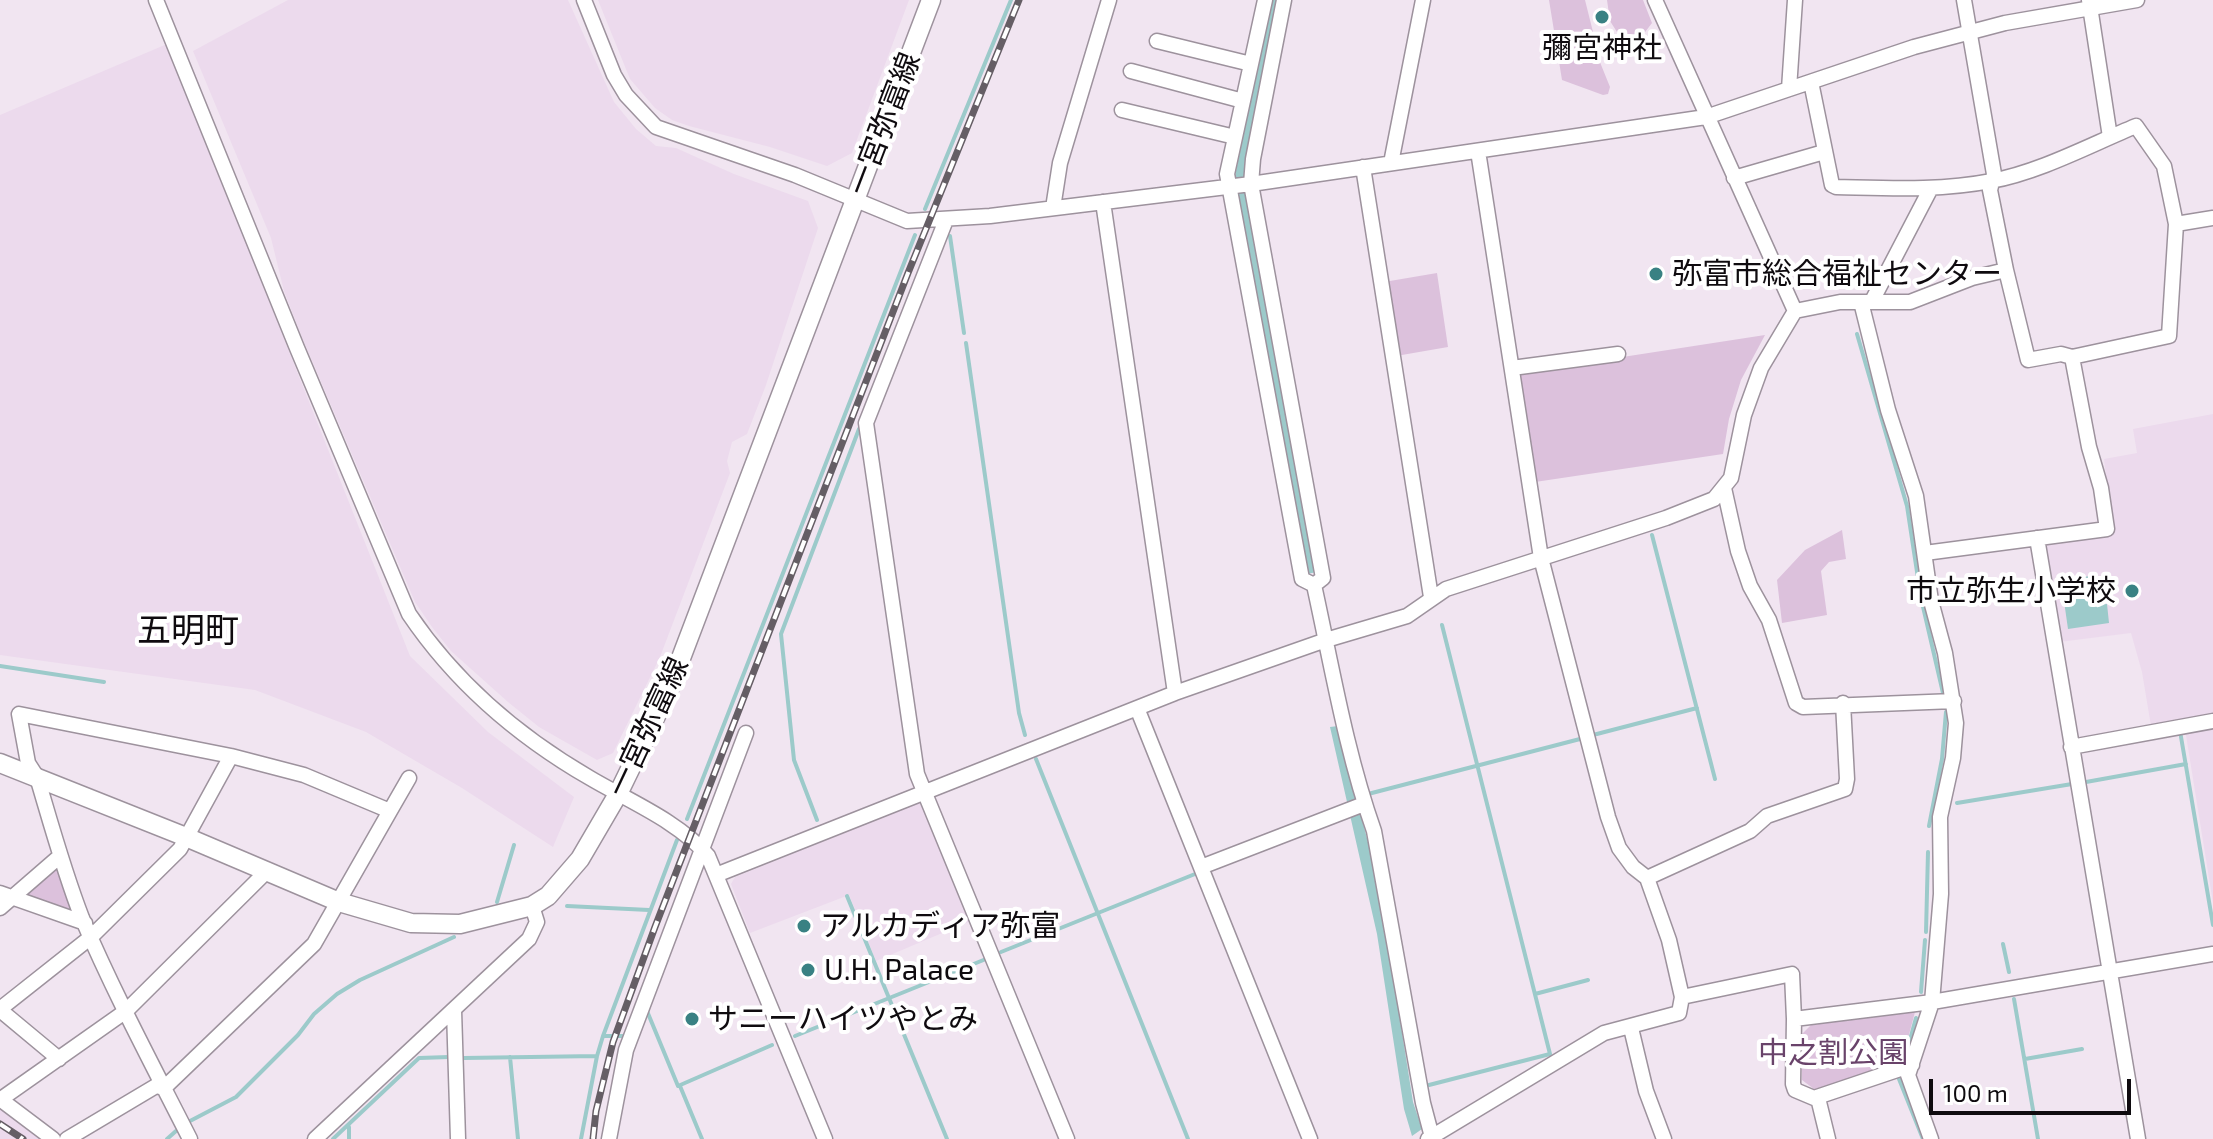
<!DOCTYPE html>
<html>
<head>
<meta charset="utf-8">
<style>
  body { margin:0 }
  #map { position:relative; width:2213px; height:1139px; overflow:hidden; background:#f1e5f1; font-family:"Exo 2",sans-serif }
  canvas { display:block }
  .scale { position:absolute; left:1929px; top:1079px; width:202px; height:36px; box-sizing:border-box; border:4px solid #0f0b0f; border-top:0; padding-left:10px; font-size:24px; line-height:28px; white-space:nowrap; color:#0f0b0f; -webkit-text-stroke:6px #fff; paint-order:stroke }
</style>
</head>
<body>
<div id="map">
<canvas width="2213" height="1139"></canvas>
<div class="scale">100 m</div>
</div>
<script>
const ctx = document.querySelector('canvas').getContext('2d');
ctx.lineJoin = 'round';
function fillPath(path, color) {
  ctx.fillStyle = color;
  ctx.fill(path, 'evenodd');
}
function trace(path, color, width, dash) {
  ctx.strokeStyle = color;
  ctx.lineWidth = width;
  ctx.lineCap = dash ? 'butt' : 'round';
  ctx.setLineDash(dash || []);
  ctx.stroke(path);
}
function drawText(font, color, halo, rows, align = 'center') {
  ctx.font = font + ' "Exo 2","Noto Sans JP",sans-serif';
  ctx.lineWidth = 8;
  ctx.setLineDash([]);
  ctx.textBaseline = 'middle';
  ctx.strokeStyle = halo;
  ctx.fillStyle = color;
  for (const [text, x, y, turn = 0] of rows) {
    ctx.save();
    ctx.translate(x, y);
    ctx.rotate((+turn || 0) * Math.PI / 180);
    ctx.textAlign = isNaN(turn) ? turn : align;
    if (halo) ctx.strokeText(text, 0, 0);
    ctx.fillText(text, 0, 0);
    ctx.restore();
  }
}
fillPath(new Path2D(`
  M 288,0 L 568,0 L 614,102 L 636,129 L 656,146 L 676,148 L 734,174 L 808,201 L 818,228 L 766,385 L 747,434 L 732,442 L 727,461 L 730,473 L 660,657 L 613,753 L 597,760 L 539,727 L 508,702 L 451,651 L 432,627 L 415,602 L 301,335 L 284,291 L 271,238 L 193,51 Z
  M 598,0 L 909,0 L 852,153 L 827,166 L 770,147 L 689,126 L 672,120 L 655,108 L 630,79 Z
  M 167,44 L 410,656 L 488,732 L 574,797 L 553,847 L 462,788 L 366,732 L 255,690 L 0,655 L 0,115 Z
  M 2213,414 L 2213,715 L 2151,726 L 2142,672 L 2131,633 L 2059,642 L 2044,548 L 2047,544 L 2113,535 L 2104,459 L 2137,453 L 2133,429 Z
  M 2213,724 L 2213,903 L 2185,729 Z
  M 920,802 L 927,805 L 973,920 L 876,961 L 849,895 L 750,933 L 731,884 L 735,877 Z
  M 0,1109 L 45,1139 L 0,1139 Z`), '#ecdaed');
fillPath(new Path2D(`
  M 1549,0 L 1585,0 L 1593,32 L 1591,40 L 1610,87 L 1608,94 L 1603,95 L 1562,80 Z
  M 1607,0 L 1643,0 L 1652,23 L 1639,40 L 1624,43 L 1610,21 Z
  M 1437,273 L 1448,347 L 1396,356 L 1384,282 Z
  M 1765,335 L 1741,380 L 1729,419 L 1723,454 L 1535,482 L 1519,373 Z
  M 1842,530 L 1846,559 L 1829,562 L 1821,571 L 1827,615 L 1782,623 L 1777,580 L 1805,550 Z
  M 52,869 L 59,869 L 73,915 L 29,899 L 26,893 Z
  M 1915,1012 L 1902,1061 L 1826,1088 L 1814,1089 L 1802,1080 L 1802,1034 L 1811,1025 Z`), '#dcc1dc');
fillPath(new Path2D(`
  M 1270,0 L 1281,0 L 1245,175 L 1317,572 L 1307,574 L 1235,176 Z
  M 2090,576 L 2095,605 L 2107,604 L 2109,623 L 2068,629 L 2061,580 Z
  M 1338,726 L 1378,881 L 1413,1102 L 1422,1129 L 1412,1136 L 1404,1109 L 1377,934 L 1330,727 Z`), '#9ccaca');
trace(new Path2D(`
  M 925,209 L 1011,0
  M 950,236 L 964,333
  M 1857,334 L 1907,506 L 1921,598 L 1943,693
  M 966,343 L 1019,713 L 1025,735
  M 1652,535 L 1715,779
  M 0,666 L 104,682
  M 2180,731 L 2213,925
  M 1593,735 L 1697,708
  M 1036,759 L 1188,1139
  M 2086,782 L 2186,764
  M 1368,794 L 1580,739
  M 1957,803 L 2072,784
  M 687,819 L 915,235
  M 817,820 L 794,760 L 781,634 L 859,429
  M 1929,826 L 1942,759 L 1946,712
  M 847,896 L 947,1139
  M 497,902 L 514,845
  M 567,906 L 649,910
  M 1926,932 L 1928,852
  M 2003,944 L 2009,972
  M 1001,952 L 1195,874
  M 1921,992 L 1925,940
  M 1535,994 L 1588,980
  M 2014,999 L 2038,1139
  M 647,1011 L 678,1086 L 772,1045
  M 603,1036 L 677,840
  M 795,1036 L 986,959
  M 1908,1047 L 1916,1018
  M 510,1057 L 518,1139
  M 464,1058 L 597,1056 L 603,1036 L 625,1036 L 626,1033
  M 2025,1059 L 2082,1049
  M 1899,1079 L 1923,1139
  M 1429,1085 L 1550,1054 L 1442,625
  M 680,1086 L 702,1139
  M 190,1121 L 236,1097 L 298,1035 L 314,1014 L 337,994 L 360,980 L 454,937
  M 349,1127 L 349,1139
  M 167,1139 L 176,1131
  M 333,1139 L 419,1058 L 449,1057
  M 581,1139 L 597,1056`), '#9ccaca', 4);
const minor = new Path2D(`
  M 156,0 L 297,348 L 409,614 C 455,682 519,737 590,778 C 627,800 680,822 708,856 L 825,1139
  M 584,0 L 614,75 L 626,95 L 656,127 L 795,175 L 907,221 L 990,216 L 1251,184 L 1706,117 L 1914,47 L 2005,23 L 2137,0
  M 1265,0 L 1227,174 L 1302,579 L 1314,585
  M 1284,0 L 1253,159 L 1251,184 L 1323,578 L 1314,585 C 1332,667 1346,752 1374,831 L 1423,1103 L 1432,1137
  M 1655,0 L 1795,311
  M 1964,0 L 1994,174 L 1990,190 L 2006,270
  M 2089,0 L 2110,137
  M 1157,41 L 1251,64
  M 1131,71 L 1243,101
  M 1811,82 L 1832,185 L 1836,187 C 1887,188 1940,191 1991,181 C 2040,172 2090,145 2136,126 L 2164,166 L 2176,224
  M 1789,89 L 1795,0
  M 1122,110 L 1235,137
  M 1391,163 L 1423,0
  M 1363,167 L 1431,597
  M 1734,178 L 1824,152
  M 1103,202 L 1175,693
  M 1053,208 L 1060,163 L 1109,0
  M 946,220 L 866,423 L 917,774 L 1067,1139
  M 1872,301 L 1931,188
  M 1861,302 L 1888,410 L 1916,496 L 1931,601 L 1945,653 L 1956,723 L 1953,758 L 1940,817 L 1941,894 L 1932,1002 L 1908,1075 L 1931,1139
  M 1512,368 L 1618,354
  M 1724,488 L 1738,551 L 1750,586 L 1769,620 L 1796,703 L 1803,707 L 1954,701
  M 2037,538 L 2138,1139
  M 1925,553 L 2107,529 L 2101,488 L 2089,447 L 2072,357
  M 1137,708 L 1310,1139
  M 2071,747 L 2213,721
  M 390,811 L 409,778
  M 1201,867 L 1364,804
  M 716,875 L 1175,693 L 1326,640 L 1407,616 L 1446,589 L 1666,518 L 1714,499 L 1731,478 L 1744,415 L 1761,368 L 1795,311 L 1840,302 L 1910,302 L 1972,278 L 2006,270 L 2028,360 L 2061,354 L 2072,357 L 2169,336 L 2176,224 L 2213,218
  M 1647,878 L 1750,831 L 1767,816 L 1845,789 L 1847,779 L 1843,703
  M 0,893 L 85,923
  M 0,908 L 60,856
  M 1682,997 L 1792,974 L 1794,1019 L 1932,1002 L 2213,954
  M 0,1009 L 91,937 L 180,849 L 231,756
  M 0,1010 L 59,1059
  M 454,1010 L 458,1139
  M 1794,1019 L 1793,1084 L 1795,1090 L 1814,1098 L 1912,1065
  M 1631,1028 L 1646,1091 L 1664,1139
  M 1818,1098 L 1828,1139
  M 0,1099 L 53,1139
  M 1,1099 L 126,1011 L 267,871
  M 67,1139 L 156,1086 L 164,1088 L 314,944 L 390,811 L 304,775 L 231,756 L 19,714 L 28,763 L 37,777 C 51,824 64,872 82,918 C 114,993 153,1066 190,1139
  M 315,1139 L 529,939 L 537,922 L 532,906
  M 609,1139 L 626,1050 L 746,733
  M 1428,1139 L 1604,1033 L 1679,1013 L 1682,997 L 1669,940 L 1647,878 L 1633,867 L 1619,848 L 1608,817 L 1541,558 L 1478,151`);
const major = new Path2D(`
  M 0,763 L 186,837 L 339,902 L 411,923 L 460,924 L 532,906 L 548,896 L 580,859 L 618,794 L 670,687 L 931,0`);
trace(minor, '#9d929d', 17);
trace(major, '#9d929d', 21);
trace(minor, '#fff', 14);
trace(major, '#fff', 18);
const rail = new Path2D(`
  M 0,1124 L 23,1139
  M 593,1139 L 596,1111 L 613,1042 L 655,927 L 908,273 L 1019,0`);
trace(rail, '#655e65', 7);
trace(rail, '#fff', 4, [12]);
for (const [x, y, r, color] of [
  [1602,17,8,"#398183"],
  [1656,274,8,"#398183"],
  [2132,591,8,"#398183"],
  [804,926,8,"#398183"],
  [808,970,8,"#398183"],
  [692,1019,8,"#398183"]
]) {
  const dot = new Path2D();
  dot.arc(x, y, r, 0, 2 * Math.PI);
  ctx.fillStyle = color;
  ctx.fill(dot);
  trace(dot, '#fff', 3);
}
drawText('30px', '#0f0b0f', '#fff', [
  ["彌宮神社",1602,48,"center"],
  ["弥富市総合福祉センター",1672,274],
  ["市立弥生小学校",2116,591,"right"],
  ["アルカディア弥富",820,926],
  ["U.H. Palace",824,970],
  ["サニーハイツやとみ",708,1019]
], 'left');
drawText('30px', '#0f0b0f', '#fff', [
  ["一宮弥富線",884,124,-69],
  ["一宮弥富線",648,727,-65]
]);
drawText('30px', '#69436a', '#fff', [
  ["中之割公園",1833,1053]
]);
drawText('34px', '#0f0b0f', '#fff', [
  ["五明町",188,631]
]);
</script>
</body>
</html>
